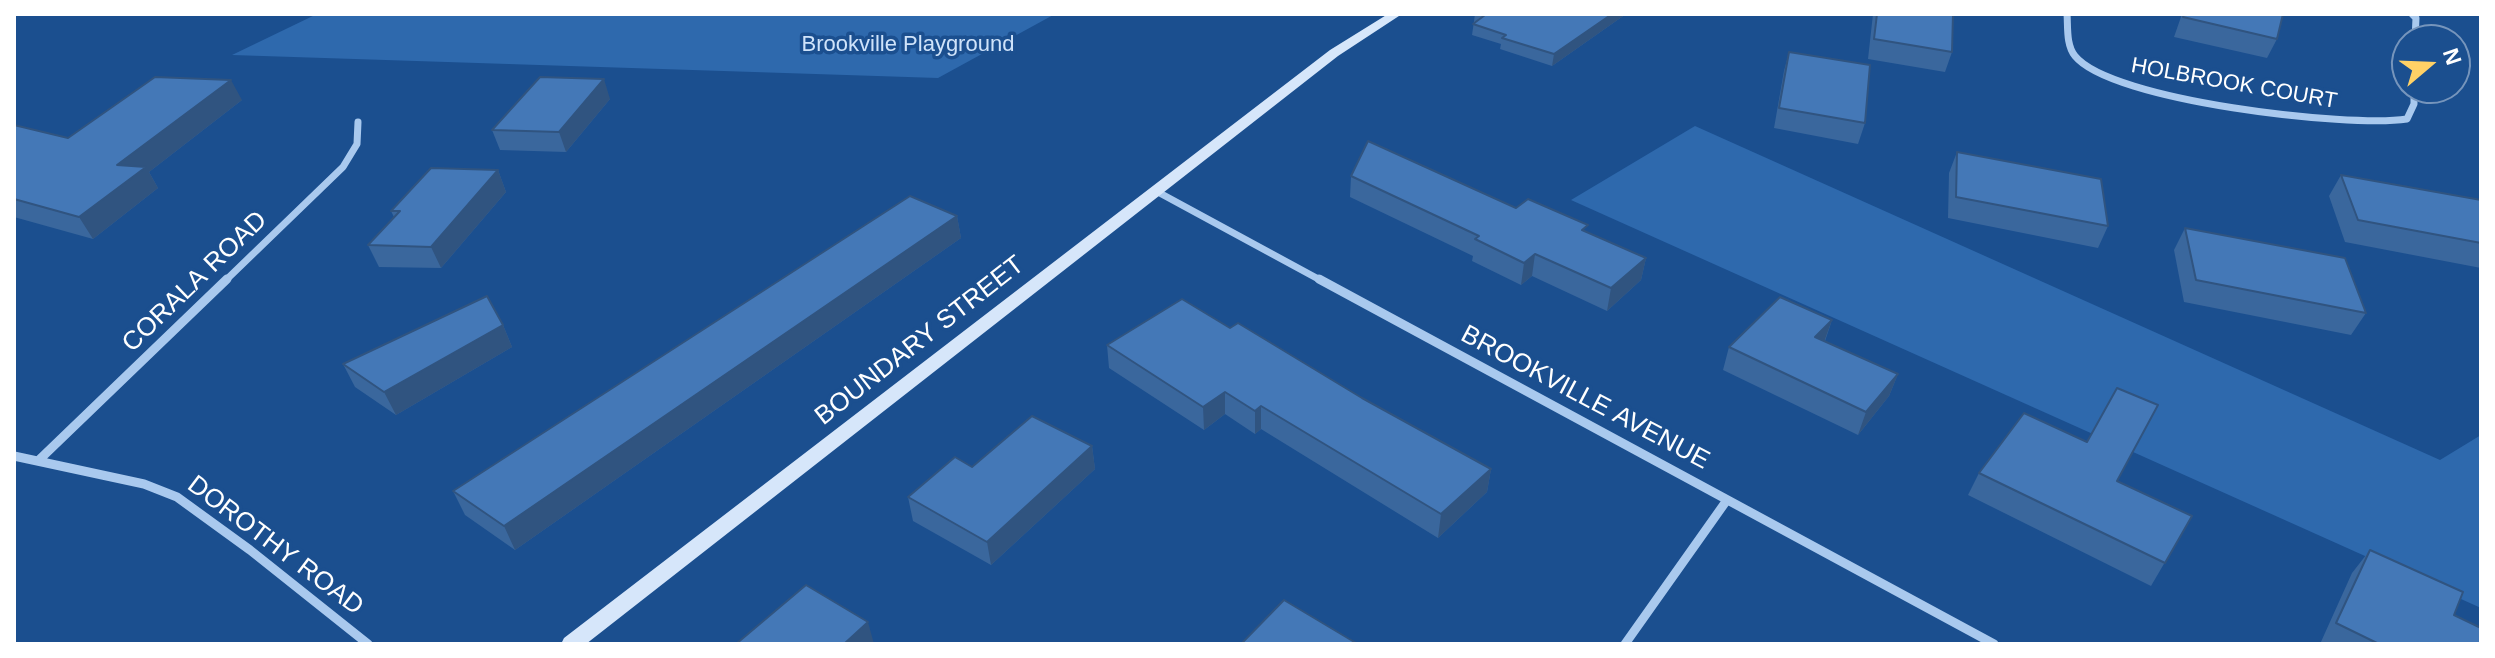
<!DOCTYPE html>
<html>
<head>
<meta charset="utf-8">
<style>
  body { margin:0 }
  #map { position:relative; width:2495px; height:658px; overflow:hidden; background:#1b4f8f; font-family:Arial,sans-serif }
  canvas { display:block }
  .frame { position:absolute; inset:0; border:16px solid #fff; pointer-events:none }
  .north { position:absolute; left:2391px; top:24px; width:80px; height:80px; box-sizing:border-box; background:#1b4f8f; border:2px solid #7695bc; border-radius:50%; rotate:71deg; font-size:22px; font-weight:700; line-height:32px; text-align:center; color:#fff }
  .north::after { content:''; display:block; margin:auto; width:28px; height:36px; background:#ffd166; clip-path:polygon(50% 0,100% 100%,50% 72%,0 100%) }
</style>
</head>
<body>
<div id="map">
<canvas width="2495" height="658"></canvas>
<div class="frame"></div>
<div class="north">N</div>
</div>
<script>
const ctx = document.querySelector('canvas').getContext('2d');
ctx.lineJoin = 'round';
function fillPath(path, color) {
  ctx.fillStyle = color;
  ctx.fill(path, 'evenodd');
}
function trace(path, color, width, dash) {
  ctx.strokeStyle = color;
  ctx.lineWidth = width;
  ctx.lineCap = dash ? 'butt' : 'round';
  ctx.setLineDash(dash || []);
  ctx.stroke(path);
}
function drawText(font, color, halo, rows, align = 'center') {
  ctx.font = font + ' Arial,sans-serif';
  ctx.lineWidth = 7;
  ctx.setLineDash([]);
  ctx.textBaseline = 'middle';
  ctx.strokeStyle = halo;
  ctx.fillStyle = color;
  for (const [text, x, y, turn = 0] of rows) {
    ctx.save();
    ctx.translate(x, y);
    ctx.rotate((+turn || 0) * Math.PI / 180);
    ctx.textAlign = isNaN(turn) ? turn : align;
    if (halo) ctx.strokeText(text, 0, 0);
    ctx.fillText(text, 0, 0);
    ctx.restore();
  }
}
fillPath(new Path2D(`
  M 317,14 L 1055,14 L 938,78 L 232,55 Z
  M 1695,126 L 2440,460 L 2481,435 L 2481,608 L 1571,200 Z`), '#2e69ad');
trace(new Path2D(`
  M 2067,14 C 2068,27 2066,45 2075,56 C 2111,101 2349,128 2407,119 L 2414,104 L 2414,88
  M 2412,14 L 2416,18 L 2415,40
  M 1156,191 L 1322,281
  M 225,281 L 343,167 L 357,144 L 358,122`), '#a9c9ee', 7);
trace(new Path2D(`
  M 1319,279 L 1994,644
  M 14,456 L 144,484 L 177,497 L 250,550 L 368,644
  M 39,460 L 227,279
  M 1625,644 L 1727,500`), '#a9c9ee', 9);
fillPath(new Path2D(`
  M 1388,14 L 1402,14 L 1338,56 L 586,644 L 561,644 L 564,638 L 1330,50 Z`), '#d6e6fa');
fillPath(new Path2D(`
  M 1475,14 L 1626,14 L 1552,66 L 1500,49 L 1501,44 L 1472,35 Z
  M 1873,14 L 1953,14 L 1952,52 L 1945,72 L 1868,59 Z
  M 2182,14 L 2283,14 L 2277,39 L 2267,58 L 2174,37 Z
  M 1789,52 L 1865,123 L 1858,144 L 1774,128 L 1784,71 Z
  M 610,99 L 566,152 L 500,150 L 492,130 Z
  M 242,100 L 149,172 L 158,188 L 93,239 L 14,217 L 14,125 L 68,138 Z
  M 1957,152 L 2108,226 L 2098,248 L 1948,218 L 1949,173 Z
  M 498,170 L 506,192 L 441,268 L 379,267 L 368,245 L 394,217 L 391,211 Z
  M 2341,175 L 2481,200 L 2481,268 L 2345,242 L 2329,196 Z
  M 1351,176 L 1516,208 L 1587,232 L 1646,258 L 1641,280 L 1607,311 L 1532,276 L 1521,285 L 1472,261 L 1473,256 L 1350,197 Z
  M 957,216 L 961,238 L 515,550 L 465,515 L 453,491 Z
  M 2185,228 L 2366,313 L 2351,335 L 2184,302 L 2174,250 Z
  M 1832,320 L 1825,341 L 1898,374 L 1889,396 L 1858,435 L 1723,370 L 1729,347 Z
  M 503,325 L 512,347 L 396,415 L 355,387 L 343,364 Z
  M 1107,345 L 1362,398 L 1491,469 L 1487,492 L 1438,538 L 1261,429 L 1255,434 L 1225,414 L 1204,430 L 1109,368 Z
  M 1092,446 L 1095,469 L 991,565 L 913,521 L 908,497 L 972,467 Z
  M 1979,473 L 2192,516 L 2151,586 L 1968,495 Z
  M 2370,550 L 2454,615 L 2481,644 L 2320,644 L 2352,573 Z`), '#3a679d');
fillPath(new Path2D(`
  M 1612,14 L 1626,14 L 1552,66 L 1554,54 Z
  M 604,79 L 610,99 L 566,152 L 559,132 Z
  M 231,80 L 242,100 L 149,172 L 158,188 L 93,239 L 79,217 L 117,165 Z
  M 498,170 L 506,192 L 441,268 L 431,247 Z
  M 957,216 L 961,238 L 515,550 L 504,526 Z
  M 1535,254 L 1532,276 L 1521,285 L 1524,263 Z
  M 1646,258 L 1641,280 L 1607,311 L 1611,288 Z
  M 1832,320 L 1824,342 L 1815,337 Z
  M 503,325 L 512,347 L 396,415 L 384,392 Z
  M 1898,374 L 1889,396 L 1858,435 L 1866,412 Z
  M 1225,392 L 1225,414 L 1204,430 L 1203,407 Z
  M 1261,406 L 1261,429 L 1255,434 L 1255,411 Z
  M 1092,446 L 1095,469 L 991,565 L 987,542 Z
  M 1491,469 L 1487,492 L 1438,538 L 1441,514 Z
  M 868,622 L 874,644 L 844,644 Z`), '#305480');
const building = new Path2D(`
  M 1480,14 L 1612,14 L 1554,54 L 1502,38 L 1506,35 L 1473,24 L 1485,15 Z
  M 1877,14 L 1953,14 L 1952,52 L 1874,39 Z
  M 2184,14 L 2283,14 L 2277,39 L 2183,17 Z
  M 1789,52 L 1870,65 L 1865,123 L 1779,108 Z
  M 155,77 L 231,80 L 117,165 L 146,167 L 79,217 L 14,199 L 14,125 L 68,138 Z
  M 540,77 L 604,79 L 559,132 L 492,130 Z
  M 1368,141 L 1516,208 L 1528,199 L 1588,225 L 1582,230 L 1646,258 L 1611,288 L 1535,254 L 1524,263 L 1475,239 L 1479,236 L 1351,176 Z
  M 1957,152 L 2101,179 L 2108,226 L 1956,197 Z
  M 431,168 L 498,170 L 431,247 L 368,245 L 400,211 L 391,211 Z
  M 2341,175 L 2481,200 L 2481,243 L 2358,220 Z
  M 910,196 L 957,216 L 504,526 L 453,491 Z
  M 2185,228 L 2345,258 L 2366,313 L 2196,280 Z
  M 487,296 L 503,325 L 384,392 L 343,364 Z
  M 1780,297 L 1832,320 L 1815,337 L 1898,374 L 1866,412 L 1729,347 Z
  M 1182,299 L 1230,328 L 1238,323 L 1362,398 L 1491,469 L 1441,514 L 1261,406 L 1255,411 L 1225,392 L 1203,407 L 1107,345 Z
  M 2117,388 L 2158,405 L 2117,481 L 2192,516 L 2165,563 L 1979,473 L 2024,413 L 2087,442 Z
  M 1032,416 L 1092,446 L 987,542 L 908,497 L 955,457 L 972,467 Z
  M 2370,550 L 2463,592 L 2454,615 L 2481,628 L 2481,644 L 2379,644 L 2336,623 Z
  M 806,585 L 868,622 L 844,644 L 736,644 Z
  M 1284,600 L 1356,643 L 1241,644 Z`);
fillPath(building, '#4478b7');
trace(building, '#305480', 2);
drawText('22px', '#cfe3fa', '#1b4f8f', [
  ["Brookville Playground",908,45]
]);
drawText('22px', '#fff', '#1b4f8f', [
  ["HOLBROOK COURT",2234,84,10]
]);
drawText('26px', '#fff', '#1b4f8f', [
  ["CORALA ROAD",195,282,-44],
  ["BOUNDARY STREET",920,341,-38],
  ["BROOKVILLE AVENUE",1585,398,28],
  ["DOROTHY ROAD",275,546,37]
]);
</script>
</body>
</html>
